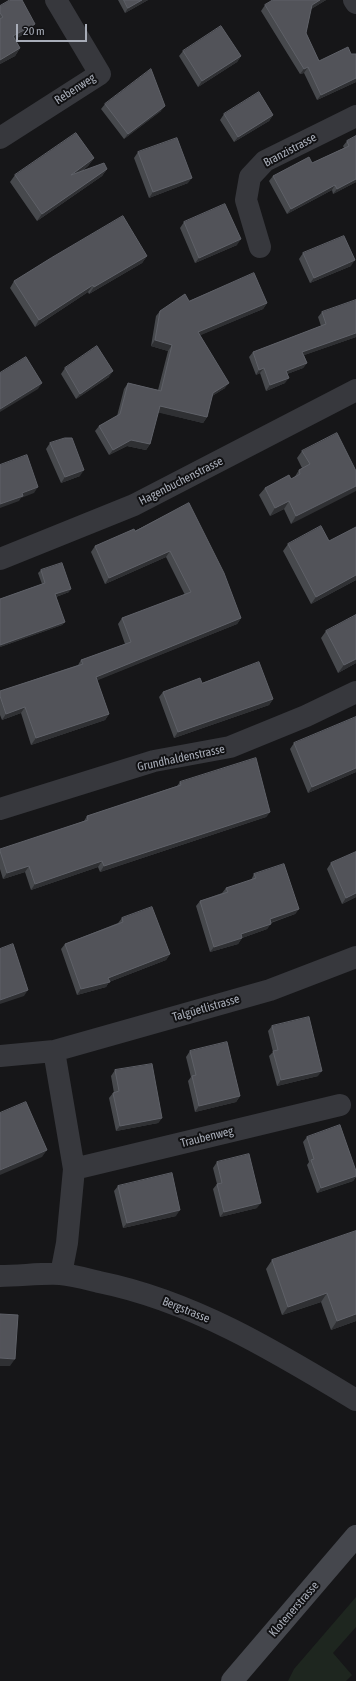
<!DOCTYPE html>
<html>
<head>
<meta charset="utf-8">
<style>
  body { margin:0 }
  #map { position:relative; width:356px; height:1681px; overflow:hidden; background:#161618; font-family:"Asap Condensed",sans-serif }
  canvas { display:block }
  .scale { position:absolute; left:16px; top:24px; width:71px; height:18px; box-sizing:border-box; border:2px solid #a8adb8; border-top:0; padding-left:5px; font-size:12px; line-height:14px; white-space:nowrap; color:#a8adb8; -webkit-text-stroke:3px #111113; paint-order:stroke }
</style>
</head>
<body>
<div id="map">
<canvas width="356" height="1681"></canvas>
<div class="scale">20 m</div>
</div>
<script>
const ctx = document.querySelector('canvas').getContext('2d');
ctx.lineJoin = 'round';
function fillPath(path, color) {
  ctx.fillStyle = color;
  ctx.fill(path, 'evenodd');
}
function trace(path, color, width, dash) {
  ctx.strokeStyle = color;
  ctx.lineWidth = width;
  ctx.lineCap = dash ? 'butt' : 'round';
  ctx.setLineDash(dash || []);
  ctx.stroke(path);
}
function drawText(font, color, halo, rows, align = 'center') {
  ctx.font = font + ' "Asap Condensed",sans-serif';
  ctx.lineWidth = 4;
  ctx.setLineDash([]);
  ctx.textBaseline = 'middle';
  ctx.strokeStyle = halo;
  ctx.fillStyle = color;
  for (const [text, x, y, turn = 0] of rows) {
    ctx.save();
    ctx.translate(x, y);
    ctx.rotate((+turn || 0) * Math.PI / 180);
    ctx.textAlign = isNaN(turn) ? turn : align;
    if (halo) ctx.strokeText(text, 0, 0);
    ctx.fillText(text, 0, 0);
    ctx.restore();
  }
}
fillPath(new Path2D(`
  M 356,1597 L 356,1627 L 333,1653 L 352,1675 L 346,1681 L 288,1681 L 294,1669 Z`), '#1e261f');
trace(new Path2D(`
  M 354,0 L 356,3
  M 0,138 L 100,74 L 56,0
  M 260,247 L 246,200 L 250,177 L 265,161 L 356,116
  M 0,559 L 134,505 L 356,390
  M 0,809 L 154,761 L 230,747 L 306,716 L 356,692
  M 54,1051 L 74,1169 L 67,1243 L 61,1274
  M 0,1056 L 54,1051 L 270,990 L 356,957
  M 74,1169 L 340,1105
  M 0,1276 C 20,1276 41,1273 60,1274 C 73,1275 87,1279 99,1282 C 193,1301 275,1351 356,1400`), '#37383d', 22);
trace(new Path2D(`
  M 232,1681 L 356,1536`), '#45474d', 22);
fillPath(new Path2D(`
  M 118,0 L 148,0 L 125,13 Z
  M 273,0 L 326,0 L 311,9 L 306,33 L 319,61 L 351,54 L 356,54 L 356,82 L 317,100 L 304,73 L 300,74 L 261,11 L 265,5 Z
  M 0,6 L 35,24 L 30,31 L 15,39 L 20,48 L 15,56 L 0,64 Z
  M 183,51 L 241,56 L 237,62 L 198,87 L 179,56 Z
  M 105,104 L 161,111 L 124,139 L 101,109 Z
  M 224,114 L 273,115 L 269,121 L 234,142 L 220,120 Z
  M 356,136 L 356,182 L 333,194 L 332,190 L 287,214 L 269,181 L 273,176 L 312,163 L 344,148 L 343,146 L 347,141 Z
  M 138,152 L 188,183 L 149,198 L 134,158 Z
  M 94,158 L 88,166 L 81,172 L 107,169 L 102,176 L 37,221 L 10,182 L 15,175 Z
  M 184,222 L 237,245 L 195,263 L 180,228 Z
  M 303,253 L 351,266 L 310,283 L 299,259 Z
  M 147,256 L 142,263 L 89,294 L 88,292 L 35,327 L 10,288 L 14,281 Z
  M 189,301 L 267,303 L 263,309 L 200,335 L 225,388 L 212,396 L 207,417 L 203,423 L 158,412 L 150,444 L 146,450 L 127,446 L 109,455 L 95,431 L 99,426 L 117,416 L 124,389 L 128,383 L 158,390 L 168,351 L 151,346 L 156,316 L 160,311 Z
  M 322,312 L 356,337 L 304,355 L 307,363 L 303,368 L 287,374 L 285,383 L 266,391 L 260,373 L 256,375 L 249,357 L 253,352 L 321,326 L 318,317 Z
  M 65,368 L 109,377 L 76,399 L 61,374 Z
  M 50,443 L 80,476 L 61,483 L 46,449 Z
  M 302,451 L 356,471 L 291,524 L 284,509 L 270,516 L 259,495 L 265,488 L 294,478 L 299,470 L 302,468 L 297,458 Z
  M 189,503 L 241,618 L 237,624 L 97,680 L 109,714 L 105,720 L 31,745 L 21,713 L 2,720 L 0,715 L 0,691 L 78,665 L 81,660 L 125,644 L 118,624 L 122,618 L 185,595 L 166,557 L 105,584 L 91,552 L 95,546 L 135,531 Z
  M 329,541 L 356,580 L 311,604 L 283,551 L 288,544 Z
  M 41,570 L 69,592 L 56,597 L 65,622 L 62,625 L 0,647 L 0,599 L 42,584 L 38,573 Z
  M 326,631 L 356,663 L 338,673 L 321,638 Z
  M 163,692 L 273,699 L 269,705 L 174,738 L 159,697 Z
  M 294,743 L 356,772 L 308,793 L 290,749 Z
  M 180,782 L 270,812 L 266,817 L 100,872 L 98,867 L 31,890 L 25,872 L 3,879 L 0,869 L 0,851 L 84,821 L 87,816 L 177,786 Z
  M 356,852 L 356,897 L 342,904 L 327,869 L 331,863 Z
  M 254,874 L 299,909 L 295,914 L 271,923 L 267,929 L 242,938 L 238,944 L 210,952 L 196,906 L 200,901 L 222,893 L 226,888 L 251,880 Z
  M 122,918 L 170,954 L 166,960 L 109,982 L 106,987 L 77,995 L 61,949 L 65,944 L 118,923 Z
  M 272,1026 L 318,1076 L 277,1086 L 269,1056 L 273,1052 L 268,1031 Z
  M 190,1051 L 240,1096 L 236,1102 L 195,1112 L 188,1081 L 191,1077 L 186,1057 Z
  M 115,1070 L 162,1118 L 158,1123 L 116,1131 L 109,1098 L 113,1093 L 114,1093 L 111,1076 Z
  M 307,1137 L 356,1171 L 356,1177 L 353,1181 L 317,1193 L 307,1165 L 309,1162 L 303,1142 Z
  M 217,1162 L 257,1208 L 220,1217 L 213,1189 L 217,1184 L 213,1168 Z
  M 118,1186 L 176,1216 L 123,1228 L 114,1191 Z
  M 356,1231 L 356,1321 L 331,1330 L 321,1302 L 282,1315 L 266,1269 L 272,1260 Z`), '#47494d');
fillPath(new Path2D(`
  M 142,0 L 148,0 L 125,13 L 128,8 Z
  M 320,0 L 326,0 L 308,11 L 312,5 Z
  M 35,24 L 30,31 L 8,43 L 13,36 Z
  M 20,48 L 15,56 L 0,64 L 0,60 Z
  M 241,56 L 237,62 L 198,87 L 202,81 Z
  M 308,67 L 304,73 L 300,74 L 304,69 Z
  M 356,78 L 356,82 L 317,100 L 321,95 Z
  M 165,106 L 161,111 L 124,139 L 128,134 Z
  M 273,115 L 269,121 L 234,142 L 238,137 Z
  M 94,158 L 88,166 L 66,182 L 71,175 Z
  M 107,169 L 102,176 L 37,221 L 42,214 Z
  M 192,178 L 188,183 L 149,198 L 153,192 Z
  M 356,179 L 356,182 L 333,194 L 337,189 Z
  M 335,185 L 332,190 L 287,214 L 291,209 Z
  M 241,239 L 237,245 L 195,263 L 199,258 Z
  M 147,256 L 142,263 L 89,294 L 94,287 Z
  M 355,260 L 351,266 L 310,283 L 314,278 Z
  M 93,285 L 88,292 L 35,327 L 39,320 Z
  M 267,303 L 263,309 L 194,338 L 198,332 Z
  M 356,333 L 356,337 L 299,357 L 302,352 Z
  M 155,340 L 172,345 L 168,351 L 151,346 Z
  M 307,363 L 303,368 L 282,376 L 286,371 Z
  M 264,368 L 260,373 L 256,375 L 259,370 Z
  M 113,371 L 109,377 L 76,399 L 80,394 Z
  M 289,378 L 285,383 L 266,391 L 270,385 Z
  M 42,383 L 38,389 L 0,412 L 0,409 Z
  M 229,383 L 225,388 L 209,398 L 213,393 Z
  M 160,406 L 207,417 L 203,423 L 156,412 Z
  M 131,440 L 150,444 L 146,450 L 127,446 L 109,455 L 113,450 Z
  M 84,470 L 80,476 L 61,483 L 65,477 Z
  M 356,486 L 356,491 L 291,524 L 296,516 Z
  M 38,487 L 34,493 L 21,498 L 19,501 L 0,508 L 0,504 L 22,493 Z
  M 289,501 L 284,509 L 270,516 L 275,508 Z
  M 170,551 L 166,557 L 105,584 L 109,578 Z
  M 356,575 L 356,580 L 311,604 L 316,597 Z
  M 71,589 L 69,592 L 53,598 L 55,594 Z
  M 241,618 L 237,624 L 91,683 L 96,677 Z
  M 65,622 L 62,625 L 0,647 L 0,645 Z
  M 356,659 L 356,663 L 338,673 L 344,665 Z
  M 273,699 L 269,705 L 174,738 L 178,732 Z
  M 25,707 L 21,713 L 2,720 L 6,714 Z
  M 109,714 L 105,720 L 31,745 L 36,738 Z
  M 356,768 L 356,772 L 308,793 L 312,787 Z
  M 270,812 L 266,817 L 100,872 L 104,866 Z
  M 102,861 L 98,867 L 31,890 L 35,884 Z
  M 29,866 L 25,872 L 3,879 L 7,873 Z
  M 356,893 L 356,897 L 342,904 L 346,898 Z
  M 299,909 L 295,914 L 266,924 L 270,919 Z
  M 271,924 L 267,929 L 242,938 L 238,944 L 210,952 L 214,947 L 241,934 Z
  M 170,954 L 166,960 L 109,982 L 106,987 L 77,995 L 81,989 Z
  M 28,990 L 24,996 L 0,1004 L 0,1000 Z
  M 322,1071 L 318,1076 L 277,1086 L 281,1080 Z
  M 240,1096 L 236,1102 L 195,1112 L 199,1106 Z
  M 162,1118 L 158,1123 L 116,1131 L 120,1126 Z
  M 47,1150 L 42,1157 L 0,1175 L 0,1170 Z
  M 356,1176 L 356,1177 L 353,1181 L 317,1193 L 321,1188 Z
  M 261,1203 L 257,1208 L 220,1217 L 224,1212 Z
  M 180,1210 L 176,1216 L 123,1228 L 127,1223 Z
  M 327,1293 L 321,1302 L 282,1315 L 288,1307 Z
  M 356,1314 L 356,1321 L 331,1330 L 337,1321 Z
  M 0,1358 L 15,1359 L 10,1366 L 0,1366 Z`), '#2f3033');
const building = new Path2D(`
  M 10,0 L 22,0 L 35,24 L 13,36 L 20,48 L 0,60 L 0,19 L 3,17 L 0,13 L 0,6 Z
  M 124,0 L 142,0 L 128,8 Z
  M 273,0 L 320,0 L 312,5 L 306,33 L 319,61 L 348,47 L 351,54 L 356,54 L 356,78 L 321,95 L 308,67 L 304,69 L 265,5 Z
  M 221,26 L 241,56 L 202,81 L 183,51 Z
  M 151,69 L 165,106 L 128,134 L 105,104 Z
  M 259,92 L 273,115 L 238,137 L 224,114 Z
  M 76,133 L 94,158 L 71,175 L 104,163 L 107,169 L 42,214 L 15,175 Z
  M 356,136 L 356,179 L 337,189 L 335,185 L 291,209 L 273,176 L 309,157 L 312,163 L 349,146 L 347,141 Z
  M 177,138 L 192,178 L 153,192 L 138,152 Z
  M 225,204 L 241,239 L 199,258 L 184,222 Z
  M 123,216 L 147,256 L 94,287 L 93,285 L 39,320 L 14,281 L 51,258 Z
  M 344,236 L 355,260 L 314,278 L 303,253 Z
  M 254,273 L 267,303 L 198,332 L 229,383 L 213,393 L 207,417 L 160,406 L 150,444 L 131,440 L 113,450 L 99,426 L 120,414 L 128,383 L 161,391 L 172,345 L 155,340 L 160,311 L 185,294 L 189,301 Z
  M 356,300 L 356,333 L 302,352 L 307,363 L 286,371 L 289,378 L 270,385 L 264,368 L 259,370 L 253,352 L 326,324 L 322,312 Z
  M 97,346 L 113,371 L 80,394 L 65,368 Z
  M 26,357 L 42,383 L 0,409 L 0,373 Z
  M 337,433 L 356,471 L 356,486 L 296,516 L 289,501 L 275,508 L 265,488 L 289,475 L 291,479 L 300,474 L 299,470 L 310,464 L 302,451 Z
  M 65,438 L 72,438 L 84,470 L 65,477 L 50,443 Z
  M 27,455 L 38,487 L 22,493 L 23,496 L 0,504 L 0,465 Z
  M 189,503 L 224,573 L 241,618 L 96,677 L 109,714 L 36,738 L 25,707 L 6,714 L 0,696 L 0,691 L 83,664 L 81,660 L 131,642 L 122,618 L 191,592 L 170,551 L 109,578 L 95,546 L 134,529 L 135,531 Z
  M 321,526 L 329,541 L 356,527 L 356,575 L 316,597 L 288,544 Z
  M 62,563 L 71,589 L 55,594 L 65,622 L 0,645 L 0,599 L 45,583 L 41,570 Z
  M 356,615 L 356,659 L 344,665 L 326,631 Z
  M 259,662 L 273,699 L 178,732 L 163,692 L 200,678 L 202,683 Z
  M 356,717 L 356,768 L 312,787 L 294,743 Z
  M 256,758 L 270,812 L 104,866 L 102,861 L 35,884 L 29,866 L 7,873 L 0,851 L 0,849 L 88,820 L 87,816 L 181,785 L 180,782 Z
  M 356,852 L 356,893 L 346,898 L 331,863 Z
  M 284,864 L 299,909 L 270,919 L 271,924 L 241,934 L 242,938 L 214,947 L 200,901 L 228,892 L 226,888 L 256,878 L 254,874 Z
  M 152,907 L 170,954 L 108,978 L 110,982 L 81,989 L 65,944 L 123,922 L 122,918 Z
  M 13,944 L 28,990 L 0,1000 L 0,949 Z
  M 309,1017 L 322,1071 L 281,1080 L 273,1051 L 278,1050 L 272,1026 Z
  M 227,1042 L 240,1096 L 199,1106 L 192,1076 L 196,1075 L 190,1051 Z
  M 152,1064 L 162,1118 L 120,1126 L 113,1093 L 119,1091 L 115,1070 Z
  M 26,1102 L 47,1150 L 0,1170 L 0,1113 Z
  M 340,1125 L 356,1171 L 356,1176 L 321,1188 L 311,1160 L 314,1159 L 307,1137 Z
  M 249,1154 L 261,1203 L 224,1212 L 217,1184 L 222,1183 L 217,1162 Z
  M 172,1173 L 180,1210 L 127,1223 L 118,1186 Z
  M 356,1231 L 356,1314 L 337,1321 L 327,1293 L 288,1307 L 272,1260 Z
  M 0,1314 L 18,1315 L 15,1359 L 0,1358 Z`);
fillPath(building, '#525359');
trace(building, '#5f6168', 1);
drawText('12px', '#a8adb8', '#111113', [
  ["Rebenweg",75,89,-33],
  ["Branzistrasse",290,150,-28],
  ["Hagenbuchenstrasse",181,481,-27],
  ["Grundhaldenstrasse",181,758,-12],
  ["Talgüetlistrasse",206,1008,-16],
  ["Traubenweg",207,1137,-14],
  ["Bergstrasse",186,1310,22],
  ["Klotenerstrasse",294,1609,-49]
]);
</script>
</body>
</html>
